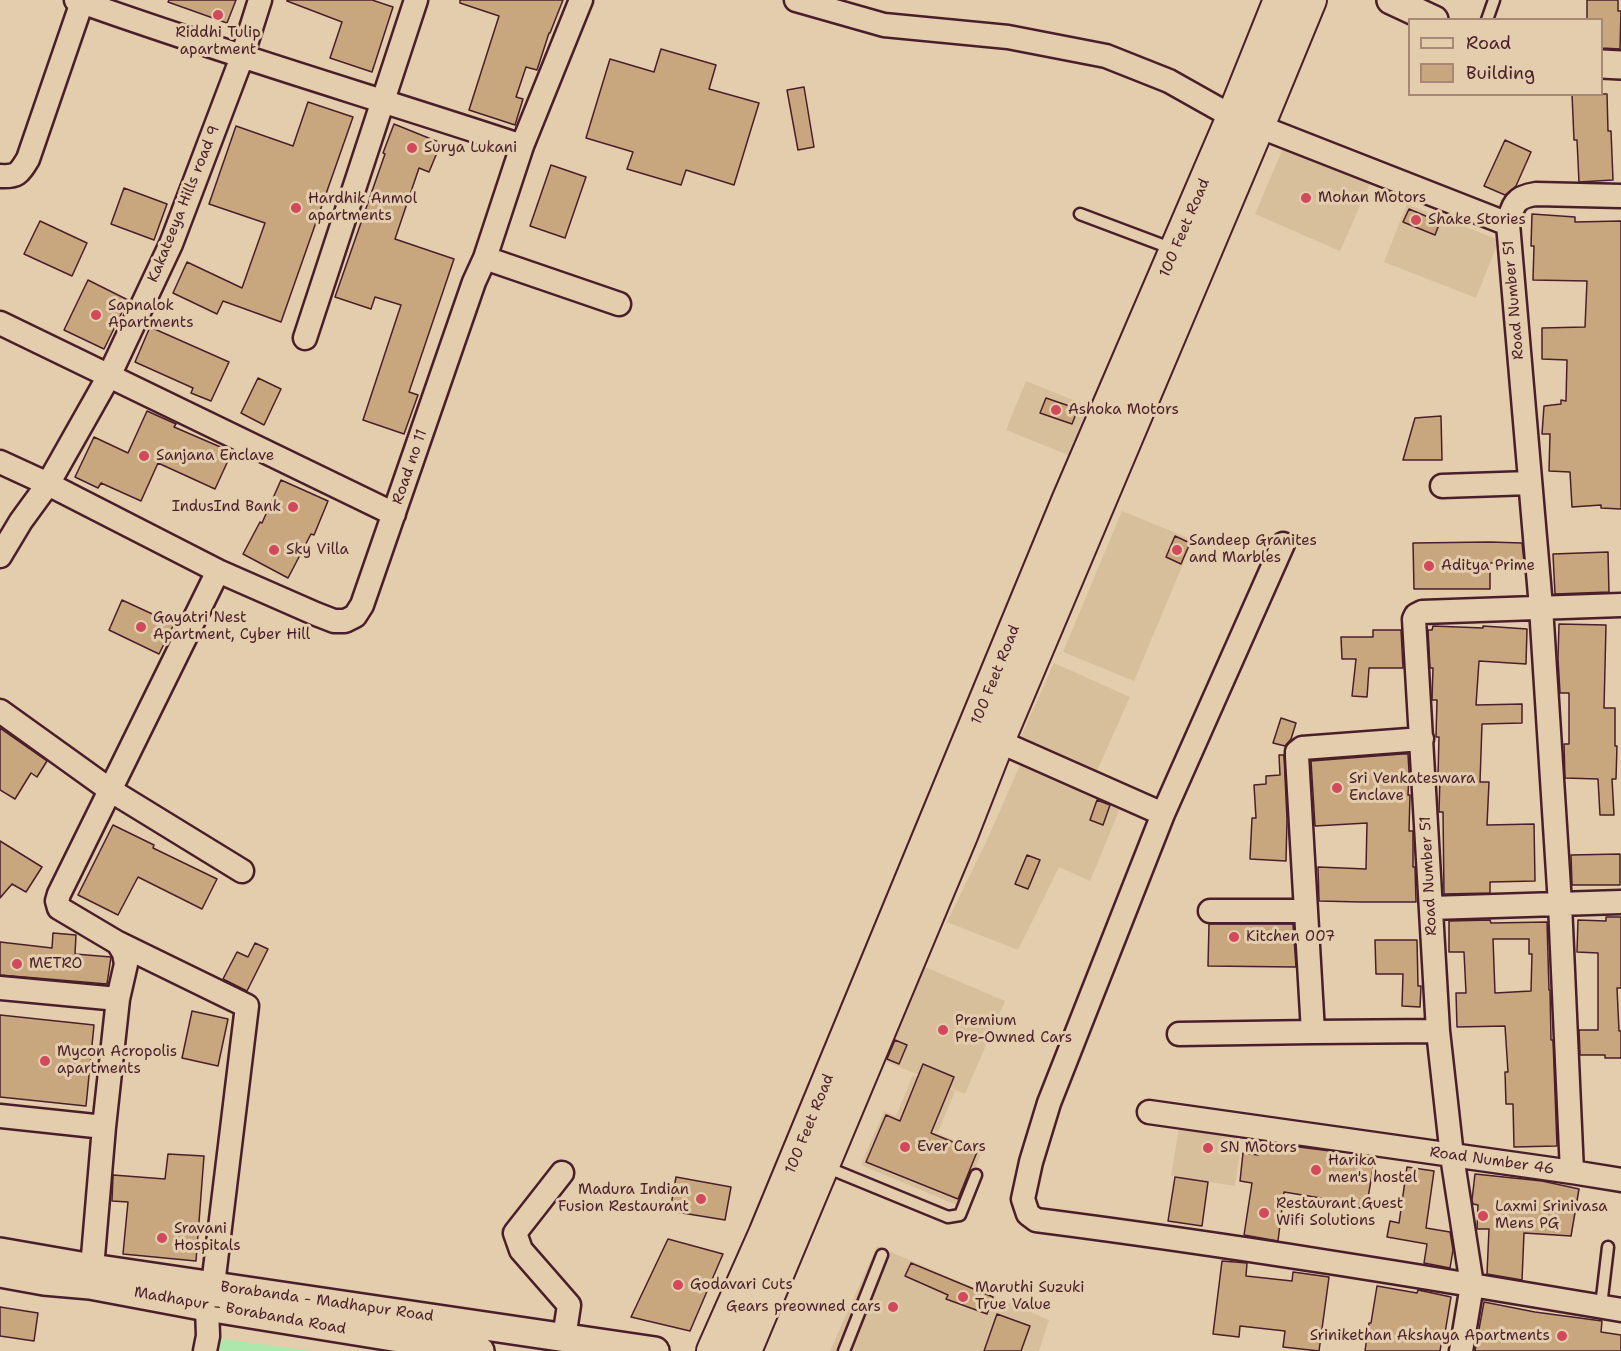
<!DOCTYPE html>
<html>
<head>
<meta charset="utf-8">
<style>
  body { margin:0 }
  #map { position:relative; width:1621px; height:1351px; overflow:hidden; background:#e3cdac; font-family:"Shantell Sans",sans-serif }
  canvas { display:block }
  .legend { position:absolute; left:1408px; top:18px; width:195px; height:78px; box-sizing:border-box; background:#e3cdac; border:2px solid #a68778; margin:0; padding:8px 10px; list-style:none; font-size:18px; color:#4a1f2b }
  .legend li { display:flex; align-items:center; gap:12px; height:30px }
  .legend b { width:30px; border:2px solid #a68778 }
</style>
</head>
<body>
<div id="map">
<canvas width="1621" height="1351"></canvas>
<ul class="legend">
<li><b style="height:8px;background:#e3cdac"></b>Road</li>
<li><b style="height:16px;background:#c8a77f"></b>Building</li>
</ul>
</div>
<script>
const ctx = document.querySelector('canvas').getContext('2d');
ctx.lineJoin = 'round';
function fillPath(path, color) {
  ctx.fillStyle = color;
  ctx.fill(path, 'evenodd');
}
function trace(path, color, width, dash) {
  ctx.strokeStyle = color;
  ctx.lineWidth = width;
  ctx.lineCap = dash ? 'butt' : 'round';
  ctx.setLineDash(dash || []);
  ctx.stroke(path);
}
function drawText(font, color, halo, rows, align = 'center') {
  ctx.font = font + ' "Shantell Sans",sans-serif';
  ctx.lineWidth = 6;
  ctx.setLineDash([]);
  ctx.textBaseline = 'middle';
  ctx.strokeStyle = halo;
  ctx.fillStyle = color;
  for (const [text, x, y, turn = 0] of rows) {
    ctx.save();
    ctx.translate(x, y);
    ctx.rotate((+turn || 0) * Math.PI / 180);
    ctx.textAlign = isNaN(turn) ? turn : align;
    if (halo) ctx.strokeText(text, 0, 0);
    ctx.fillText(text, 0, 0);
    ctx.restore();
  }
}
fillPath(new Path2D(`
  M 1284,146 L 1370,183 L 1340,251 L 1255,214 Z
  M 1407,204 L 1499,240 L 1476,298 L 1384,262 Z
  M 1026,381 L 1088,406 L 1068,455 L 1006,430 Z
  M 1122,511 L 1193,540 L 1134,681 L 1063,652 Z
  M 1054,663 L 1130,697 L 1095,775 L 1019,741 Z
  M 1020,765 L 1121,806 L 1090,881 L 1059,867 L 1018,950 L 947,922 L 987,840 Z
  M 925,967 L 1005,1001 L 965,1094 L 880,1059 Z
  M 913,1075 L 955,1091 L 938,1132 L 916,1124 L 982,1152 L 959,1206 L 861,1165 L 884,1111 L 896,1116 Z
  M 1179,1128 L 1242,1138 L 1235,1186 L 1171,1176 Z
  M 877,1246 L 1049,1320 L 1039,1351 L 830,1351 Z`), '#d8bf9c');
fillPath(new Path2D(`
  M 222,1339 L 313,1351 L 217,1351 Z`), '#aee7ab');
const building = new Path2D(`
  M 169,0 L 236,0 L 227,23 L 168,2 Z
  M 287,0 L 372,0 L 393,7 L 372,72 L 330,58 L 342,22 L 287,1 Z
  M 460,0 L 563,0 L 550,33 L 549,33 L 537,70 L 526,67 L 516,97 L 523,99 L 515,125 L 469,110 L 499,16 L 460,3 Z
  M 1587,0 L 1618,0 L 1618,11 L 1621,11 L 1620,49 L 1602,48 L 1602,20 L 1587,20 Z
  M 661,49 L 716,65 L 709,89 L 759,103 L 734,185 L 686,170 L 681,185 L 627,169 L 633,152 L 586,138 L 610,59 L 654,72 Z
  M 804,87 L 814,147 L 798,150 L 787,90 Z
  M 1572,94 L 1607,94 L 1608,131 L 1611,131 L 1613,180 L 1579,182 L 1577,140 L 1574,140 Z
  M 308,102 L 353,117 L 281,322 L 223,301 L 217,314 L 173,293 L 187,262 L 242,288 L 265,223 L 209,204 L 236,126 L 293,146 Z
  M 394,124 L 441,143 L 429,172 L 419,168 L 395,239 L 454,259 L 409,392 L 418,395 L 404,434 L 363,420 L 401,305 L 375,297 L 371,309 L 335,297 L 385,154 L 383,153 Z
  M 1505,140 L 1531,152 L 1516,186 L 1505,195 L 1484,186 Z
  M 551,165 L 586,177 L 565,238 L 530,226 Z
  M 124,188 L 167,204 L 154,240 L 111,224 Z
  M 1409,209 L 1440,222 L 1435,235 L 1403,222 Z
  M 1532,214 L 1575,217 L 1575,222 L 1621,221 L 1621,509 L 1601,508 L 1601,505 L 1572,507 L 1570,472 L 1549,471 L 1550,434 L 1542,434 L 1544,406 L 1561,404 L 1561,400 L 1566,401 L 1567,360 L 1542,359 L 1542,328 L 1585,327 L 1587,281 L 1533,280 L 1534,246 L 1531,246 Z
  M 40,221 L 87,243 L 72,276 L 24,254 Z
  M 88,280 L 128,300 L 104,349 L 64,330 Z
  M 150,327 L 229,362 L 211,401 L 191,393 L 193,388 L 135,362 Z
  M 258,378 L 281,389 L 264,425 L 241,413 Z
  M 1046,398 L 1078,409 L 1072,424 L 1040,413 Z
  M 147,411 L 176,424 L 174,427 L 232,452 L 215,489 L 158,463 L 141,501 L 101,483 L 98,488 L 75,477 L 94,437 L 128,453 Z
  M 1441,416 L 1442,460 L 1403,460 L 1415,418 Z
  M 281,480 L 328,501 L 314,535 L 311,534 L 288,578 L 243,554 L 260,522 L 262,523 Z
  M 1175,536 L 1190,543 L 1181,564 L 1166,557 Z
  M 1490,542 L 1522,543 L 1524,562 L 1490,563 L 1490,589 L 1414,589 L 1413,543 Z
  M 1608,552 L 1609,592 L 1555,594 L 1553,554 Z
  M 122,600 L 174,624 L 159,654 L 109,630 Z
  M 1559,624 L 1606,625 L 1604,708 L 1615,708 L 1615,746 L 1617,746 L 1616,779 L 1612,779 L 1614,815 L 1600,815 L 1598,779 L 1565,778 L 1564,744 L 1569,744 L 1569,693 L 1560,693 L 1558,659 Z
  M 1433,626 L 1483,628 L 1483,626 L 1527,629 L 1526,664 L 1479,661 L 1476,705 L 1522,704 L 1522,723 L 1482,724 L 1480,782 L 1489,782 L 1487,825 L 1534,824 L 1535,881 L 1490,882 L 1490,893 L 1444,894 L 1443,812 L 1439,812 L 1440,776 L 1438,776 L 1439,737 L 1436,737 L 1437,700 L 1432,700 L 1433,668 L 1430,668 L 1428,630 L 1432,630 Z
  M 1373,630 L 1401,630 L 1403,668 L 1369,668 L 1367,697 L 1352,696 L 1356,659 L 1342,659 L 1341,637 L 1373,637 Z
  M 1281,718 L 1296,723 L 1291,739 L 1285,746 L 1273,743 Z
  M 0,728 L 47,761 L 37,777 L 31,773 L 15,799 L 0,790 Z
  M 1402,754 L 1408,754 L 1409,772 L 1408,795 L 1410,795 L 1409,831 L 1413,831 L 1413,867 L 1415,867 L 1416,902 L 1361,902 L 1319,901 L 1318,867 L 1366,869 L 1367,823 L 1315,826 L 1311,761 Z
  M 1279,755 L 1284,755 L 1287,819 L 1286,861 L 1250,859 L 1252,818 L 1256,818 L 1254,785 L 1266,784 L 1266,776 L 1280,775 Z
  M 1097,800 L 1110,805 L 1103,825 L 1090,820 Z
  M 113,825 L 154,845 L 153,848 L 217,879 L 202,909 L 138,877 L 118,915 L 78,895 Z
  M 0,841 L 42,867 L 26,892 L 12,884 L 0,898 Z
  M 1620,854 L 1620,885 L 1572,885 L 1571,855 Z
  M 1027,855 L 1040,860 L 1028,889 L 1015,884 Z
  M 1606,917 L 1621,917 L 1621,988 L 1617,988 L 1619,1031 L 1621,1031 L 1621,1058 L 1605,1058 L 1605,1055 L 1580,1055 L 1579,1030 L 1598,1030 L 1598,953 L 1577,952 L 1578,920 L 1606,921 Z
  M 1490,920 L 1491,923 L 1547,922 L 1549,990 L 1550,990 L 1551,1040 L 1553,1040 L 1557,1146 L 1514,1147 L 1513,1104 L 1506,1104 L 1505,1072 L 1508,1072 L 1505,1026 L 1457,1027 L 1456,993 L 1466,993 L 1464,952 L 1449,952 L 1449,921 ZM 1493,939 L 1529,939 L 1529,954 L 1532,954 L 1531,991 L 1495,993 Z
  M 1209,924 L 1293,924 L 1296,967 L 1208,966 Z
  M 53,933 L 76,935 L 75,954 L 111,957 L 107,984 L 0,975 L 0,942 L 52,948 Z
  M 1375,940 L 1417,940 L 1418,986 L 1421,986 L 1420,1007 L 1402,1006 L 1403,974 L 1376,974 Z
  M 255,943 L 268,949 L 247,991 L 223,979 L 237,952 L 248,957 Z
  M 192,1011 L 228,1019 L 218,1066 L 182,1058 Z
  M 0,1015 L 94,1025 L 86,1106 L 0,1097 Z
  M 895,1040 L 907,1045 L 899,1064 L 887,1059 Z
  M 923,1064 L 954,1077 L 931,1133 L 977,1152 L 958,1199 L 866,1162 L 886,1115 L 900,1121 Z
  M 1260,1142 L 1338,1152 L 1337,1157 L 1374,1163 L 1366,1209 L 1333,1203 L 1333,1200 L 1284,1192 L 1278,1241 L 1244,1235 L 1252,1183 L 1240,1181 L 1243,1153 L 1258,1155 Z
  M 168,1154 L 204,1156 L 196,1261 L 123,1254 L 128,1202 L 112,1201 L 113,1175 L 165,1179 Z
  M 1407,1167 L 1434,1171 L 1426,1228 L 1450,1232 L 1453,1250 L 1450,1268 L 1424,1263 L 1427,1244 L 1387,1237 L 1390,1221 L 1399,1223 Z
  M 1475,1174 L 1542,1181 L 1579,1189 L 1571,1236 L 1524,1233 L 1522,1280 L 1487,1274 L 1489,1229 L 1477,1229 L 1478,1205 L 1473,1204 L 1472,1200 Z
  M 676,1177 L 731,1187 L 725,1220 L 670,1211 Z
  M 1175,1177 L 1208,1182 L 1202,1226 L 1168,1221 Z
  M 668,1239 L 723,1254 L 690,1331 L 631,1317 Z
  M 1222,1261 L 1247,1263 L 1246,1276 L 1292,1281 L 1293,1272 L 1329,1277 L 1319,1351 L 1283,1347 L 1285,1331 L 1240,1326 L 1239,1337 L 1213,1334 Z
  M 911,1263 L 993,1297 L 987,1314 L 946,1299 L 948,1295 L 905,1276 Z
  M 1377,1286 L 1417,1293 L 1418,1290 L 1451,1297 L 1445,1333 L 1443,1333 L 1440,1351 L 1365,1351 L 1369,1323 L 1371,1323 Z
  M 1484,1302 L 1535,1312 L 1602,1321 L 1601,1332 L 1621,1335 L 1621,1351 L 1475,1351 Z
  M 0,1307 L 38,1313 L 34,1341 L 0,1336 Z
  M 997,1314 L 1030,1326 L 1021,1351 L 984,1351 Z`);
fillPath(building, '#c8a77f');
trace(building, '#4a1f2b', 1.5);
const service = new Path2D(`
  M 1487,20 L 1494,0
  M 1080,214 L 1173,249
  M 826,1167 L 948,1217 L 960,1215 L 976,1175
  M 1601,1306 L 1608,1247
  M 844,1351 L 882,1255`);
const minor = new Path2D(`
  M 76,0 C 223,53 374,97 522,146
  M 796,0 L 884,25 L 1008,37 L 1106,56 L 1169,81 L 1233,117
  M 1258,126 L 1508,224 L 1541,607 L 1560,904 L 1572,1172
  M 0,176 C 17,177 19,174 28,159 L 82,2
  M 1508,224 C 1513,204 1515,197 1536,194 L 1621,196
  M 485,258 L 619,304
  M 0,323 L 394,514
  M 305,338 L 416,0
  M 0,462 L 48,484 L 218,571 L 316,614 L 334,621 L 345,621 L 355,616 L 362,605 L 474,282 L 485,258 L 522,146 L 581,0
  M 1442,486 L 1530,483
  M 0,556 L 21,521 L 48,484 L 109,376 L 171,244 L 242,57 L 260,0
  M 0,711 L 110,790 L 242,871
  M 1422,739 L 1302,748 L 1297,752 L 1297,756 L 1313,1032 L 1438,1031
  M 998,741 L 1163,814 L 1049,1103 L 1031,1162 L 1023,1199 L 1028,1214 L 1036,1220 C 1231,1245 1426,1277 1621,1310
  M 1163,814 L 1283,544
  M 1431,908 L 1621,902
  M 1210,911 L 1306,911
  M 118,943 L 247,1006 L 213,1285
  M 0,988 L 118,999
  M 1179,1034 L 1313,1032
  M 1149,1112 L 1572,1172 L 1621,1180
  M 0,1116 L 104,1127
  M 562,1173 L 515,1233 L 521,1250 L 569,1305 L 564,1338
  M 92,1268 L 104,1127 L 118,999 L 126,964 L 124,953 L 118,943 L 59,908 L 57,901 L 59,894 L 218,571
  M 205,1351 L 208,1336 L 207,1307
  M 1461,1351 L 1472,1285 L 1452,1156 L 1438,1031 L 1414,619 L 1416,615 L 1422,612 L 1621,605`);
const tertiary = new Path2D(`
  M 1391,0 L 1434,20
  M 1602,64 L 1621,65
  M 0,1252 L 92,1268 L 655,1351
  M 0,1273 L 44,1281 L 90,1285 L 207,1307 L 480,1351`);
const secondary = new Path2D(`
  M 713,1351 L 765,1234 L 1068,501 L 1233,117 L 1280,0
  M 745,1351 L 962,833 L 998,741 L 1258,126 L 1310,0`);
trace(service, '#4a1f2b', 15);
trace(minor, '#4a1f2b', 27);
trace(tertiary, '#4a1f2b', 32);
trace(secondary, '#4a1f2b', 36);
trace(service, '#e3cdac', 10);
trace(minor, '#e3cdac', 22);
trace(tertiary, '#e3cdac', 27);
trace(secondary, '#e3cdac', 32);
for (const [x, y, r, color] of [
  [218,15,6,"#d1495b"],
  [412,148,6,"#d1495b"],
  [1306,198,6,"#d1495b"],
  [296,208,6,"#d1495b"],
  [1416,220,6,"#d1495b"],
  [96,315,6,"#d1495b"],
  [1056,410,6,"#d1495b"],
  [144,456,6,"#d1495b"],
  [293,507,6,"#d1495b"],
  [274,550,6,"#d1495b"],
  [1177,550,6,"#d1495b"],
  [1429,566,6,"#d1495b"],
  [141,627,6,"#d1495b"],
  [1337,788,6,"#d1495b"],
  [1234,937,6,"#d1495b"],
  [17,964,6,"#d1495b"],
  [943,1030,6,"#d1495b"],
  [45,1061,6,"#d1495b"],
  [905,1147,6,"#d1495b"],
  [1208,1148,6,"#d1495b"],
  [1316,1170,6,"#d1495b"],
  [701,1199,6,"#d1495b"],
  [1264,1213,6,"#d1495b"],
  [1483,1216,6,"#d1495b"],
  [162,1238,6,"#d1495b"],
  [678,1285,6,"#d1495b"],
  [963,1297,6,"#d1495b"],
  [893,1307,6,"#d1495b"],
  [1562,1336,6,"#d1495b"]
]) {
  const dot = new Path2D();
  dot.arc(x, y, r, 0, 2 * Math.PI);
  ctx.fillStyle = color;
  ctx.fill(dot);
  trace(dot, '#e3cdac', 2);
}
drawText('15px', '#4a1f2b', '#e3cdac', [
  ["Riddhi Tulip",218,33,"center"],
  ["apartment",218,50,"center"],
  ["Surya Lukani",424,148],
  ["Mohan Motors",1318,198],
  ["Hardhik Anmol",308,199],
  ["apartments",308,216],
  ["Shake Stories",1428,220],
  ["Sapnalok",108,306],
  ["Apartments",108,323],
  ["Ashoka Motors",1068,410],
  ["Sanjana Enclave",156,456],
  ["IndusInd Bank",281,507,"right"],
  ["Sandeep Granites",1189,541],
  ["and Marbles",1189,558],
  ["Sky Villa",286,550],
  ["Aditya Prime",1441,566],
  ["Gayatri Nest",153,618],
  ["Apartment, Cyber Hill",153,635],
  ["Sri Venkateswara",1349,779],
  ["Enclave",1349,796],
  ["Kitchen 007",1246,937],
  ["METRO",29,964],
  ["Premium",955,1021],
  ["Pre-Owned Cars",955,1038],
  ["Mycon Acropolis",57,1052],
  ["apartments",57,1069],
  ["Ever Cars",917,1147],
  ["SN Motors",1220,1148],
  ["Harika",1328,1161],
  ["men's hostel",1328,1178],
  ["Madura Indian",689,1190,"right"],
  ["Fusion Restaurant",689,1207,"right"],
  ["Restaurant Guest",1276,1204],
  ["Wifi Solutions",1276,1221],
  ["Laxmi Srinivasa",1495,1207],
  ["Mens PG",1495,1224],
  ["Sravani",174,1229],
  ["Hospitals",174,1246],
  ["Godavari Cuts",690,1285],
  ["Maruthi Suzuki",975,1288],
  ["True Value",975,1305],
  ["Gears preowned cars",881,1307,"right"],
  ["Srinikethan Akshaya Apartments",1550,1336,"right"]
], 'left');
drawText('15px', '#4a1f2b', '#e3cdac', [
  ["Kakateeya Hills road 9",184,204,-68],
  ["100 Feet Road",1185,228,-67],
  ["Road Number 51",1514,300,-95],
  ["Road no 11",410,467,-71],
  ["100 Feet Road",996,675,-68],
  ["Road Number 51",1429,876,-93],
  ["100 Feet Road",810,1124,-68],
  ["Road Number 46",1492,1161,8],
  ["Borabanda - Madhapur Road",327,1302,8],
  ["Madhapur - Borabanda Road",240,1311,10]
]);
</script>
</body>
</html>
